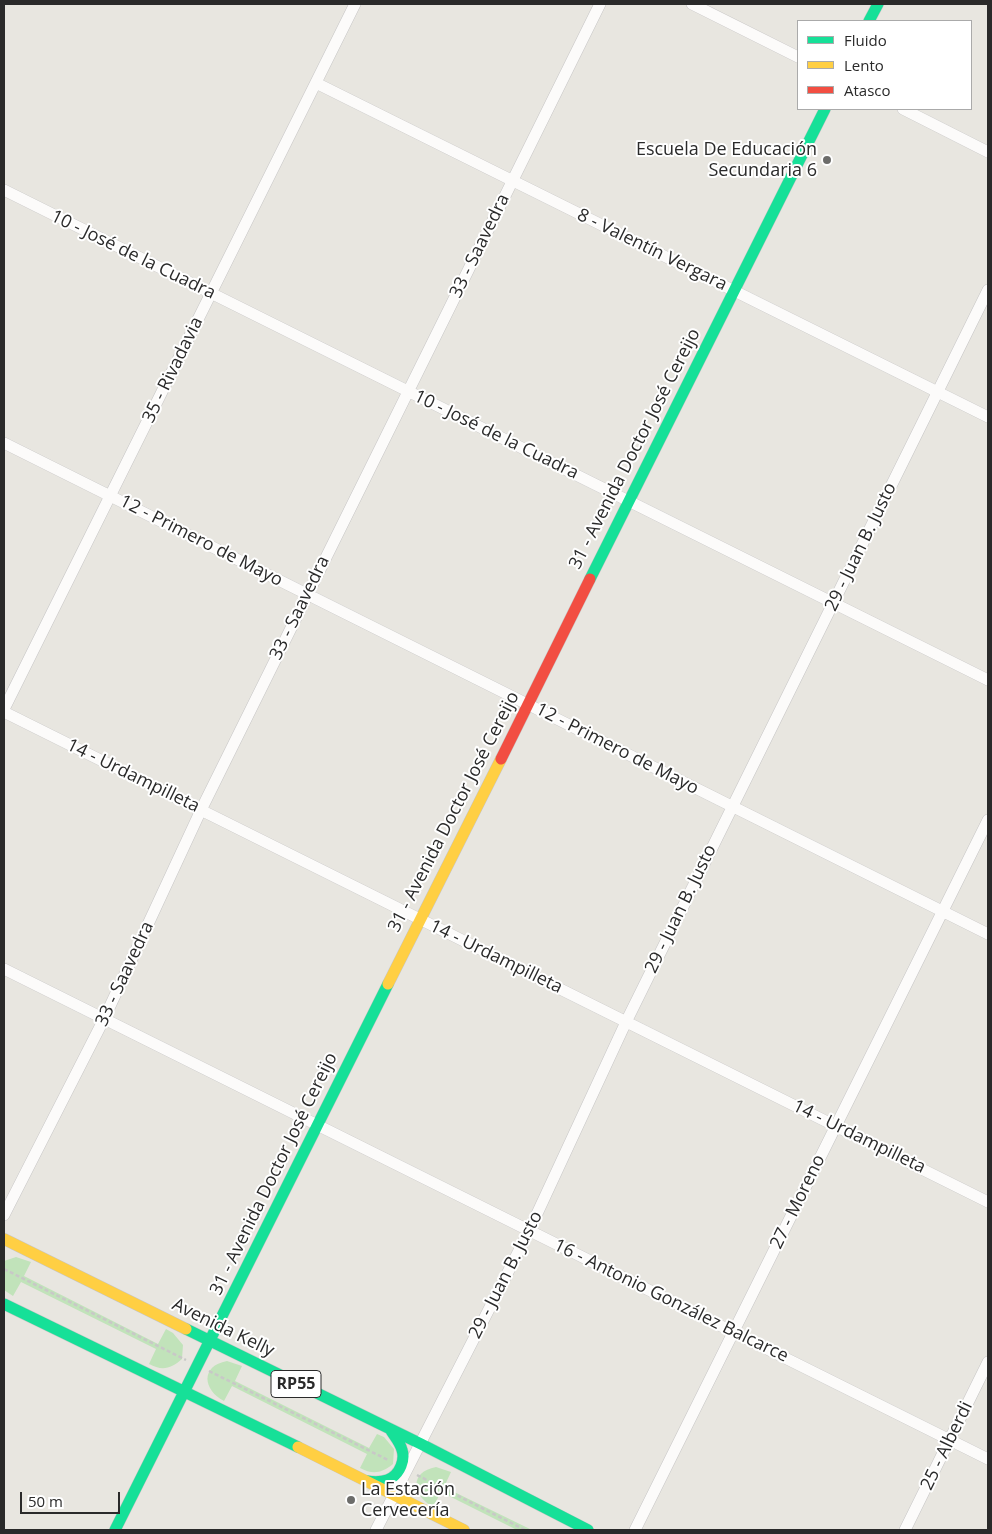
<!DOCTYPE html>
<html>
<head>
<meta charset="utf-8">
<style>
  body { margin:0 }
  #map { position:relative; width:992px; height:1534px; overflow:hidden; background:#e8e6e0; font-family:"Open Sans",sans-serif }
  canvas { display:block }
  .frame { position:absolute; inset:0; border:5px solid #2a2a2a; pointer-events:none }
  .legend { position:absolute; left:797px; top:20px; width:175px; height:90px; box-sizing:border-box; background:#fff; border:1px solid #aaa; margin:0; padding:6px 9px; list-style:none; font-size:15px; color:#2a2a2a }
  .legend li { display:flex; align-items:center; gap:10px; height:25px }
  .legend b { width:25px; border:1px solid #aaa }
  .scale { position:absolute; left:20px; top:1492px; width:100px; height:22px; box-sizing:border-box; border:2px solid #2a2a2a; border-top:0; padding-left:6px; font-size:15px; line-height:18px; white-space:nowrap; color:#2a2a2a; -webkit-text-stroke:4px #fff; paint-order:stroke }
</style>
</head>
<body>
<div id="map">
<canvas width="992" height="1534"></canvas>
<div class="frame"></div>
<ul class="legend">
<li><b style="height:6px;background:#16e098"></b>Fluido</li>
<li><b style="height:6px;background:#ffcf43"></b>Lento</li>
<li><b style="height:6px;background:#f24e42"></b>Atasco</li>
</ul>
<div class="scale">50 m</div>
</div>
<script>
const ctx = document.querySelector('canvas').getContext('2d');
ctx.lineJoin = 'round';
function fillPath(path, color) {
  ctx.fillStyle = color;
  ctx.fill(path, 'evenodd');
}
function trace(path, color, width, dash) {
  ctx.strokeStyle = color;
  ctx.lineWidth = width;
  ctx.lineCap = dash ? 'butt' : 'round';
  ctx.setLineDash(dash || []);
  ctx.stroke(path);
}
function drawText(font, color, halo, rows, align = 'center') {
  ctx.font = font + ' "Open Sans",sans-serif';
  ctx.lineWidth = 4;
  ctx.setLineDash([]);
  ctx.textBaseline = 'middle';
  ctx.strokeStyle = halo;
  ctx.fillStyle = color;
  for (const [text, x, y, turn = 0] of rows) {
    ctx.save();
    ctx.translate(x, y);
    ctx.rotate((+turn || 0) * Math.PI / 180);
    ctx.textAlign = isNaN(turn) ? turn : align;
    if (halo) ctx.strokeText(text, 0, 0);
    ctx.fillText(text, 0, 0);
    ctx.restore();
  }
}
fillPath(new Path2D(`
  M 16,1257 L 31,1262 L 24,1276 L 158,1344 L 166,1329 L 173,1333 L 183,1345 L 182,1359 C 171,1369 162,1371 149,1364 L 156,1349 L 21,1282 L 13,1296 L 4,1290 L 4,1261 Z
  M 227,1361 L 242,1366 L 235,1381 L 369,1448 L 377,1434 L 384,1437 L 394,1449 L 393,1464 C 382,1473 373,1475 360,1468 L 367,1454 L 232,1386 L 224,1401 C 203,1390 200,1366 227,1361 Z
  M 436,1467 L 451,1472 L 444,1487 L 532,1530 L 517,1530 L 441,1492 L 433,1507 C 412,1495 409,1472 436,1467 Z`), '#c1e3ba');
const street = new Path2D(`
  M 692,4 L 798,57
  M 316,83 L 988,417
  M 903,109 L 988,152
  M 4,190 L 988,680
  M 4,443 L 988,934
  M 4,709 L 355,4
  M 4,712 L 988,1202
  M 4,969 L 988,1459
  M 4,1215 L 104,1019 L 201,810 L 600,4
  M 376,1530 L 529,1231 L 626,1022 L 988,290
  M 635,1530 L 988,820
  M 905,1530 L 988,1362`);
const fast = new Path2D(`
  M 869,21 L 878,4
  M 590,579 L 825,109
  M 4,1304 L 298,1447
  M 186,1329 L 421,1444 L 588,1530
  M 367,1481 C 382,1483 395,1481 401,1466 C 403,1461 404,1456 402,1450 C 400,1442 394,1436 390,1429
  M 115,1530 L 388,984`);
const slow = new Path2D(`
  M 388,984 L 501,759
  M 4,1239 L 186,1329
  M 298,1447 L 464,1530`);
const jam = new Path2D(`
  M 501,759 L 590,579`);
trace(street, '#c6c5c5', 12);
trace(fast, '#c6c5c5', 12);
trace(slow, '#c6c5c5', 12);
trace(jam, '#c6c5c5', 12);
trace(new Path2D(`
  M 4,1269 L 186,1360
  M 209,1371 L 388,1460
  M 417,1475 L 525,1530`), '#c8c8c7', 2.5, [4, 2.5]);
trace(street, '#fcfbfa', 11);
trace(fast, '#16e098', 11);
trace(slow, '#ffcf43', 11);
trace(jam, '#f24e42', 11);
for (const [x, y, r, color] of [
  [827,160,5,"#6c6c6a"],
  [351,1500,5,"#6c6c6a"]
]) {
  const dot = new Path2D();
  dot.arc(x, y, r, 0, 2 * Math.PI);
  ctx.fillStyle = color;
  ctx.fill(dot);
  trace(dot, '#fff', 2);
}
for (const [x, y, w] of [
  [296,1384,50]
]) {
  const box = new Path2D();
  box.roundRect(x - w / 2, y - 13.5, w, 27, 4);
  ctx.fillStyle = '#fff';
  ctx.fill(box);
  trace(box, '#2a2a2a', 1);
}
drawText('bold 16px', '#2a2a2a', null, [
  ["RP55",296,1384]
]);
drawText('18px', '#2a2a2a', '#fff', [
  ["Escuela De Educación",817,150],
  ["Secundaria 6",817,171],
  ["La Estación",361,1490,"left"],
  ["Cervecería",361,1511,"left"]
], 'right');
drawText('18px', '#2a2a2a', '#fff', [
  ["33 - Saavedra",480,246,-64],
  ["8 - Valentín Vergara",652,250,26],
  ["10 - José de la Cuadra",133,255,26],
  ["35 - Rivadavia",173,370,-64],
  ["10 - José de la Cuadra",496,435,26],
  ["31 - Avenida Doctor José Cereijo",635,449,-63],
  ["12 - Primero de Mayo",201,541,27],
  ["29 - Juan B. Justo",861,547,-64],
  ["33 - Saavedra",300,608,-64],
  ["12 - Primero de Mayo",617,749,27],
  ["14 - Urdampilleta",133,776,26],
  ["31 - Avenida Doctor José Cereijo",454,812,-63],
  ["29 - Juan B. Justo",681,909,-64],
  ["14 - Urdampilleta",496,957,26],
  ["33 - Saavedra",125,974,-65],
  ["14 - Urdampilleta",859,1137,26],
  ["31 - Avenida Doctor José Cereijo",274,1174,-64],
  ["27 - Moreno",798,1202,-64],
  ["29 - Juan B. Justo",506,1275,-63],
  ["16 - Antonio González Balcarce",671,1301,26],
  ["Avenida Kelly",223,1328,26],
  ["25 - Alberdi",947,1446,-64]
]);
</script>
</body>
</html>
